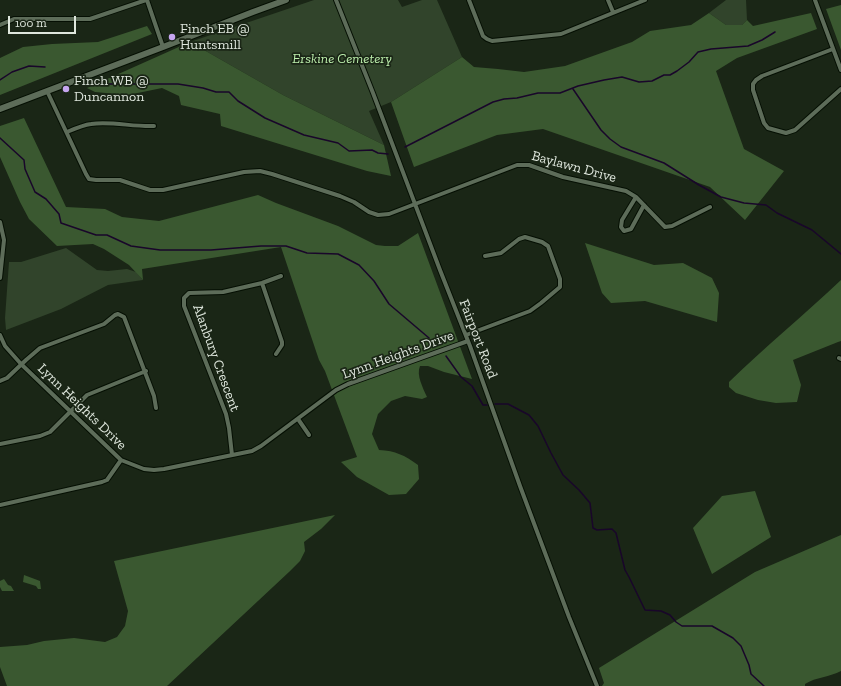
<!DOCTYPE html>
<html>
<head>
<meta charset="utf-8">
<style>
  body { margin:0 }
  #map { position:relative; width:841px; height:686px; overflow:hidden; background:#1a2616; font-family:"Zilla Slab",serif }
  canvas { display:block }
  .scale { position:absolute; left:8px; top:16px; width:68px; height:18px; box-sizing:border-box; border:2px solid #dfe7dd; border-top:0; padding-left:5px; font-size:12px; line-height:14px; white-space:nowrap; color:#dfe7dd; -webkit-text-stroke:3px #1a2616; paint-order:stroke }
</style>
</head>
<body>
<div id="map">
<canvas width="841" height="686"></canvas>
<div class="scale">100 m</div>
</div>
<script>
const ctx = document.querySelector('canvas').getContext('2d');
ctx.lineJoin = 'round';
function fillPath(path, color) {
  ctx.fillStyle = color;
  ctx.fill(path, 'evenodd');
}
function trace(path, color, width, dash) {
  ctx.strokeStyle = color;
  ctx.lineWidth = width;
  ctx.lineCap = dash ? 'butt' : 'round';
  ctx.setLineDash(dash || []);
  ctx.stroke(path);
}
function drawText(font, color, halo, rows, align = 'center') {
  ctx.font = font + ' "Zilla Slab",serif';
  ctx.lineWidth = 3.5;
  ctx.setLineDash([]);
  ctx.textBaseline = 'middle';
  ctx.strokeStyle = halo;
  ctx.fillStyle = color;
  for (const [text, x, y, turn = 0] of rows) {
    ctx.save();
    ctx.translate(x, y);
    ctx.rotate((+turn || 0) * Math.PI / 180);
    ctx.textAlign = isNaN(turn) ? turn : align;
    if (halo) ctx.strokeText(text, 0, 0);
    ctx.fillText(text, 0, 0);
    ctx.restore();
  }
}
fillPath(new Path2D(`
  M 314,0 L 398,0 L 402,7 L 422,0 L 437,0 L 462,57 L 391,102 L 369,111 L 384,145 L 283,95 L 190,42 Z
  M 726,0 L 746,0 L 747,20 L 742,25 L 726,25 L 709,13 Z
  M 66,248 L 97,270 L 108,271 L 127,269 L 136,272 L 143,280 L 108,285 L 61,309 L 6,330 L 5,318 L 9,262 L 21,262 Z`), '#31442b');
fillPath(new Path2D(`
  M 841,5 L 841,50 L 826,9 Z
  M 709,13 L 726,25 L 742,25 L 747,20 L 753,26 L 811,13 L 817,29 L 737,58 L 716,71 L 744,149 L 784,171 L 745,220 L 710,187 L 543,129 L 497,135 L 414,167 L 391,102 L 462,57 L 474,67 L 498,69 L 524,72 L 565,66 L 632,42 L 650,31 L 691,25 Z
  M 147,26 L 152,34 L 0,95 L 0,58 L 23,47 L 52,44 L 98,42 Z
  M 190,42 L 283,95 L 384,145 L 391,176 L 367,171 L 221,126 L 220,114 L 181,105 L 179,96 L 162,88 L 128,95 L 95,92 L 87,88 Z
  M 24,118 L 66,207 L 105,209 L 122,217 L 159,221 L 258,195 L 276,203 L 338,226 L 376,245 L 385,246 L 398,246 L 418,233 L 472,379 L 444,372 L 428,366 L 420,366 C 416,375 423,388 427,397 L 422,399 L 405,396 L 391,401 L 378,414 L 372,434 L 379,450 C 396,451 404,455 418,465 L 419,479 L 406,494 L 389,495 L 357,477 L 341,462 L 357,457 L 325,371 L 319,360 L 281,247 L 142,269 L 143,280 L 129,265 L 104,249 L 93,244 L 57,246 L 29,219 L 20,202 L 0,157 L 0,126 Z
  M 585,243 L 654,265 L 683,263 L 712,278 L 719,293 L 717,322 L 645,301 L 611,303 L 602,293 Z
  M 841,280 L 841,341 L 838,342 L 793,360 L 801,385 L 797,402 L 776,403 L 758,400 L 736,393 L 729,387 L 729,382 C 765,347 804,315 841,280 Z
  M 755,491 L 771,537 L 712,574 L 693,528 L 722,496 Z
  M 335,515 L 321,529 L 304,542 L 305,551 L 300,561 L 289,572 L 167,686 L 7,686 L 0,667 L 0,647 L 27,645 L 44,641 L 74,638 L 105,642 L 117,637 L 125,626 L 128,611 L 114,561 Z
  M 841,535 L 841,671 C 830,677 816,677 805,684 L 805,686 L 602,686 L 604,683 L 599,668 L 755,572 Z
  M 24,575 L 40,581 L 41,589 L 38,589 L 36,586 L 23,582 Z
  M 4,579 L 8,585 L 11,586 L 14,591 L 2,591 L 0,587 L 0,581 Z`), '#3a5830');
trace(new Path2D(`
  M 0,80 L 12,72 L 29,66 L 45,67
  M 105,84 L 178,84 L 203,88 L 216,92 L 229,92 L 238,101 L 265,118 L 304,135 L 338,143 L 349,151 L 372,150 L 378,153 L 388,154
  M 573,89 L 601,130 L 610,139 L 621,147 L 664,163 L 699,185 L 721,197 L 744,203 L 766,205 L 777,213 L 812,230 L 841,254
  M 0,138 L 24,160 L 25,169 L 35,192 L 46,199 L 59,214 L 61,223 L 96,235 L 107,235 L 131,246 L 160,250 L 211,250 L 261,246 L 286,246 L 307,253 L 338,254 L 359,265 L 374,281 L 389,304 L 429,338
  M 405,147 L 493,102 L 504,99 L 517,98 L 538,93 L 560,93 L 578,86 L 604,80 L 622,77 L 639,82 L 652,81 L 664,75 L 670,75 L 677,71 L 689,62 L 698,52 L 711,49 L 748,46 L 762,40 L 775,32
  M 446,356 L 461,377 L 472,386 L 483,405 L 487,405
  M 495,404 L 508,404 L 529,415 L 538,426 L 551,453 L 563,475 L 579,490 L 590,503 L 593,528 L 597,530 L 612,529 L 616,533 L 625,570 L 629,577 L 645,610 L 661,611 L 670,615 L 676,622 L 682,626 L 712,626 L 733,638 L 741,646 L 749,665 L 751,674 L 764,686`), '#19062a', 1.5);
const minor = new Path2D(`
  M 147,0 L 163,47
  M 336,0 L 373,93 L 440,270 L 470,346 L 520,486 L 569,617 L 597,686
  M 469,0 L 483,36 L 487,39 L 492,41 L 561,34 L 645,0
  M 608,0 L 613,12
  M 815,0 L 841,70
  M 0,25 L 14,19 L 90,19 L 146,0
  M 833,49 L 762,76 L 756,80 L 753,84 L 753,90 L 764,123 L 768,128 L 786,133 L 795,130 L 841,89
  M 47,91 L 86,174 L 89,179 L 96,180 L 120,180 L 150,190 L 163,190 L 244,172 L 260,171 L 272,174 L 340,196 L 354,202 L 369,212 L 378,215 L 389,214 L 517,165 L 529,165 L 563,177 L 626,191 L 636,197 L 665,227 L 672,226 L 710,207
  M 67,132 C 74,129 83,125 91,124 C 111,121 133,127 154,126
  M 636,197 L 622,220 L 621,227 L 624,231 L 631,229 L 644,205
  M 0,222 L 4,240 L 0,278
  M 262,283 L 282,342 L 282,345 L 276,354
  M 0,335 L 5,346 L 21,364 L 121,460 L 144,469 L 154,470 L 164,469 L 252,451 L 261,446 L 336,390 L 348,384 L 468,341
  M 466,335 L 530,311 L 541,303 L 560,287 L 560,279 L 548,246 L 542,242 L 525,237 L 519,239 L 501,253 L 485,256
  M 839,358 L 841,359
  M 0,381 L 7,378 L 26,360 L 40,348 L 104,324 L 115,315 L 118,314 L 124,317 L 154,396 L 156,408
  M 298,419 L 309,435
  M 0,444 L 40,436 L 50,432 L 87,395 L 146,371
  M 232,455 L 229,428 L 226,414 L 184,306 L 184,298 L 189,293 L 223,292 L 262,283 L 281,276
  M 0,505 L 102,482 L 107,480 L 121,460`);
const secondary = new Path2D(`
  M 0,109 L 163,47 L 253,12 L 286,0`);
trace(minor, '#050f03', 6);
trace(secondary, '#050f03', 8);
trace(minor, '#5d6c59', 4);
trace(secondary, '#5d6c59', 6);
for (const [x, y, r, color] of [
  [172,37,4,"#c6a6f0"],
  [66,89,4,"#c6a6f0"]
]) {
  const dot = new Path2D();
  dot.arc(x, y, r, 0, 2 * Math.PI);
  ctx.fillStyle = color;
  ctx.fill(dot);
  trace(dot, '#1a2616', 1.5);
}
drawText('14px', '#dfe7dd', '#1a2616', [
  ["Finch EB @",180,29],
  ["Huntsmill",180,45],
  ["Finch WB @",74,81],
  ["Duncannon",74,97]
], 'left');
drawText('italic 14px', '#bef0ae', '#1a2616', [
  ["Erskine Cemetery",342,59]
]);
drawText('14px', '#dfe7dd', '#1a2616', [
  ["Baylawn Drive",574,167,15],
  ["Fairport Road",478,339,69],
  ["Lynn Heights Drive",398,355,-20],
  ["Alanbury Crescent",216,358,70],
  ["Lynn Heights Drive",82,407,44]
]);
</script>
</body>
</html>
